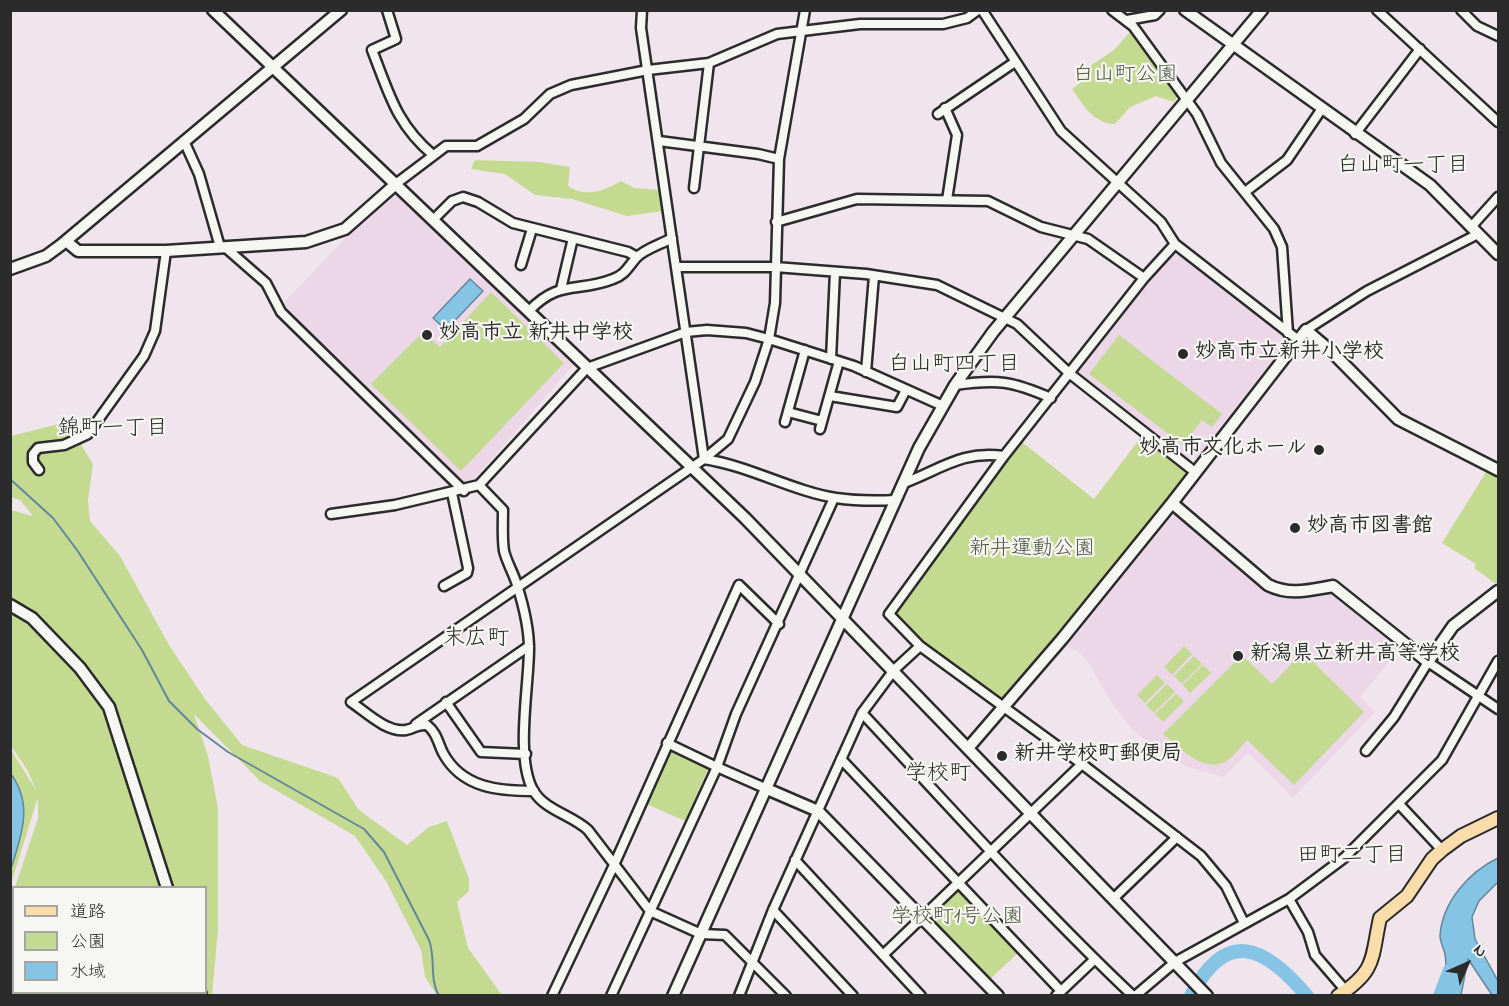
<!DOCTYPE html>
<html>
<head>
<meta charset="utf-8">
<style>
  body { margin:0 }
  #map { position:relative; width:1509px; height:1006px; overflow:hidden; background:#f0e4ed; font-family:"Indie Flower","Klee One",sans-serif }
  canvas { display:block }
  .frame { position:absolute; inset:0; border:12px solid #2b2b2b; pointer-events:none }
  .legend { position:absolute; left:12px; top:886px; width:195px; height:108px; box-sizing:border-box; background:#f6f6f2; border:2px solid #a5a5a2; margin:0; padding:8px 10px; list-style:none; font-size:18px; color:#2b2b2b }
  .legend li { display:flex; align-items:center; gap:12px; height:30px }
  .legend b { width:30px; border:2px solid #a5a5a2 }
  .north { position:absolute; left:1437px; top:934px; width:60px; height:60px; -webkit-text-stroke:4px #f6f6f2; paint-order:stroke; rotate:45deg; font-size:16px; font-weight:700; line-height:24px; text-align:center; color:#2b2b2b }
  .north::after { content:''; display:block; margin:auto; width:21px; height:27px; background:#2b2b2b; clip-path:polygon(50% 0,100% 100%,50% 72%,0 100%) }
</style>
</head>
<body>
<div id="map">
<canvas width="1509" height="1006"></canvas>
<div class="frame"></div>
<ul class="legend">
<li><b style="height:8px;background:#fbddab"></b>道路</li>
<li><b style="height:16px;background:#c4da90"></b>公園</li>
<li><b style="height:16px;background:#85c4e5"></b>水域</li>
</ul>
<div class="north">N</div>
</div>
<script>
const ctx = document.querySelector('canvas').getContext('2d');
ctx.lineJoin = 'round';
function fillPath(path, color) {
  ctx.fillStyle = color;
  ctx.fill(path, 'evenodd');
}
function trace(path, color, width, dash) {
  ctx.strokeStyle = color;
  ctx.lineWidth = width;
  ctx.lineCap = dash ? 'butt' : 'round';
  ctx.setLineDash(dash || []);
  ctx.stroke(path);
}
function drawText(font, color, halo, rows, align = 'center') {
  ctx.font = font + ' "Indie Flower","Klee One",sans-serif';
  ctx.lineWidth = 4.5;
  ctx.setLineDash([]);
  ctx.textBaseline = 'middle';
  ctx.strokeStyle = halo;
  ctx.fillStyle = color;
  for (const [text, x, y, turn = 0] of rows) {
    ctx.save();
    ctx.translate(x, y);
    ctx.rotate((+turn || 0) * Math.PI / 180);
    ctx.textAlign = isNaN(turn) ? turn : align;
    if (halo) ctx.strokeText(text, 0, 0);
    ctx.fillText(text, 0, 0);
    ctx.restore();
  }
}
fillPath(new Path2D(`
  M 397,190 L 573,365 L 464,491 L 281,306 L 368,214 Z
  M 1176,249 L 1292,338 L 1200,459 L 1183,457 L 1075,370 L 1139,286 Z
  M 1179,515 L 1265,590 L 1282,596 L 1334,590 L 1403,645 L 1360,697 L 1375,712 L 1293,798 L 1248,753 L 1224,777 L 1188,767 L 1159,751 L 1133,730 L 1112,704 L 1087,660 L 1078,651 L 1061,645 L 1173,516 Z`), '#ecd7e9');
fillPath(new Path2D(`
  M 1130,32 L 1177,97 L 1174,102 L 1156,96 L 1130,107 L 1115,124 C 1094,124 1083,105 1072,89 L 1080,83 L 1075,76 L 1114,50 Z
  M 475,160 L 539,162 L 570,167 L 568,186 C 585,198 605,191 621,181 L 634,188 L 659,190 L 662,211 L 627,216 L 572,199 L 535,195 L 505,174 L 471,169 Z
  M 491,292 L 564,363 L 461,471 L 371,384 L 423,332 L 440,347 Z
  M 1119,335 L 1222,414 L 1212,427 L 1202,420 L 1183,445 L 1089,374 Z
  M 67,422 L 93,464 L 88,501 L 90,521 L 120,556 L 169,645 L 205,699 L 242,745 L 338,778 L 359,810 L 407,845 L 429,827 L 447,821 L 469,879 L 469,891 L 457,902 L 468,948 L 502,995 L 437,995 L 425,977 L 421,950 L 386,881 L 355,836 L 260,781 L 194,714 L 208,756 L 218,808 L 218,930 L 212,995 L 11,995 L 10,898 L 13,891 L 14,992 L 206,992 L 206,888 L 15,887 L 38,818 L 38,797 L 11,884 L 11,750 L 36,790 L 28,771 L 11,746 L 11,510 L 33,516 L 20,500 L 11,497 L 11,436 Z
  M 1145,432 L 1195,472 L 1002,707 L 920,646 L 889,614 L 1018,439 L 1094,499 Z
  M 1488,469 L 1498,474 L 1498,583 L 1496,584 L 1474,568 L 1476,564 L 1442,543 Z
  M 1184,646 L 1192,654 L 1172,675 L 1164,667 Z
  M 1303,652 L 1364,712 L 1294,785 L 1247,740 C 1241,746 1235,755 1228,760 C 1205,776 1179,747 1163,734 L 1242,655 L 1272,684 Z
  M 1194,656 L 1202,664 L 1182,684 L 1174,676 Z
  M 1203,665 L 1211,673 L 1190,693 L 1183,685 Z
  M 1157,675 L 1165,683 L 1145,703 L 1137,695 Z
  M 1167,684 L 1175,692 L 1154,713 L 1146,705 Z
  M 1176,694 L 1184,701 L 1163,722 L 1155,714 Z
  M 668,745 L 710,764 L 685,821 L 642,802 Z
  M 956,888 L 1019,952 L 988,981 L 925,918 Z`), '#c4da90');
const water = new Path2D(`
  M 470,279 L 483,291 L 446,330 L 433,318 Z
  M 11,774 C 34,806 21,835 11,869 Z
  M 1498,858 L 1498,882 L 1479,901 L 1472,917 L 1475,939 L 1498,981 L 1498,995 L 1492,995 L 1468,959 L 1461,995 L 1442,995 C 1445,985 1447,966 1445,954 C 1444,949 1440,942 1440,936 C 1442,902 1469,872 1498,858 Z`);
fillPath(water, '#85c4e5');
trace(water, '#61879b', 1.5);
trace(new Path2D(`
  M 10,479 L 53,518 L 77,550 L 142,650 L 169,701 L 197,729 L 228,752 L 364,829 L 384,852 L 429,940 C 436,958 429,979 439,996`), '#61879b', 2);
trace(new Path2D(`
  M 1191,996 C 1226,927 1265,946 1307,996
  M 1440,996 L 1450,970`), '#85c4e5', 14);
const street = new Path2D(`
  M 387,10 L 396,39 L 372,50 C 389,93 396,124 433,155
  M 642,10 L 641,28 L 704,459
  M 982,10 L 1061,131 L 1161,222 L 1175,244 L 1297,339
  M 1112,10 L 1133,26 L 1197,114 L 1221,163 L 1274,229 L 1282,247 L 1288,333
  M 1377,10 L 1498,122
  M 1461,10 L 1477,26 L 1498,36
  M 1127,20 L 1155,15 L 1160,10
  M 945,108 L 957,135 L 947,200
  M 938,114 L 1015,62
  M 1355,134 L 1420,49
  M 184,141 L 199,174 L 220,247
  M 659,141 L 758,154 L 779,159
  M 397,183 L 446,146 L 477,146 L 524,119 L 550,94 L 571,85 L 648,70 L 709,63 L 777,34 L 860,24 L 943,24 L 967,18 L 978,10
  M 694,188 L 709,63
  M 1245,192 L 1287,160 L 1321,110
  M 434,219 L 452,201 L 463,197 L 478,202 L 513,223 L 628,252 L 637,257
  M 776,222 L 857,199 L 988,201 L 1041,227 L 1088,239 L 1144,278
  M 1471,227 L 1498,197
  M 226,248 L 266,283 L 281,312 L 464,491
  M 521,265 L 532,229
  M 678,267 L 775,267 L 866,274 L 937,285 L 1017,324 L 1069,373 L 1195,472
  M 561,289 L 573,238
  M 529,311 C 559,279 578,293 613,279 C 625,275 628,267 636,258 C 644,249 662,244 672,238
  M 1306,330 L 1367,291 L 1478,234
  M 831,359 L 835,272
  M 866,372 L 874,276
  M 955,385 C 998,379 1012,381 1051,398
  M 830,396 L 897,407 L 906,390
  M 788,412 L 822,421
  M 785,422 L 805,350
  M 820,429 L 839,361
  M 704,459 C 750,466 792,491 836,498 C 856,501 876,501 896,500
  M 39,470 L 33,462 L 33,454 L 38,448 L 64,445 L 88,434 L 144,356 L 155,331 L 166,251
  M 904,483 C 941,469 963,450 1004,456
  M 479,485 L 503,510 C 503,523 502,538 504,551 C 507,563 514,574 517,585 C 523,604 529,629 529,649 C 529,686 515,757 533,790 C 544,810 572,815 588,830 L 650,911 L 701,934 L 725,935 L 786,996
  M 331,514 L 395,505 L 479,485 L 587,368 L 686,332 L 707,330 L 746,333 L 769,339 L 854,366 L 943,406
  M 444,586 L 467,573 L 468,568 L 452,493
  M 920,646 L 889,614 L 1004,456 L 1144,278 L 1175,244
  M 446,702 L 481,752 L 526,754
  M 862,713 C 951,808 1038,906 1133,996
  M 416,724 L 529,646
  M 667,743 L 717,767 L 736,714 L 834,498
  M 1366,751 L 1394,717 L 1428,662 L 1498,709
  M 841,759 L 1061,991
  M 534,791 C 498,791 462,788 443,753 C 438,743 437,733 427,725 C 416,724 416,728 406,730 C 387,733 366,712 351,702 L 704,459 L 728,439 L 755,382 L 769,339 L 775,303 L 779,159 L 805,10
  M 1399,804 L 1442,850
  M 795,860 L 921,996
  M 1114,898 L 1177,837
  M 1289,899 L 1308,932 L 1315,955 L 1346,991
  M 773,910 L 853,996
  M 883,955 L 1082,764
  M 552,996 L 614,865 L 739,585 L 779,624
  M 611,996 L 717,767 L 767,789
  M 739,996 L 773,910 L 862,713 L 894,670 L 920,646 L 1082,764 L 1201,856 L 1226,886 L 1244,923
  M 1056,996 L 1095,959
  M 1135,996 L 1175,962 L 1289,899 L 1344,858 L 1442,760 L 1498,661`);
const secondary = new Path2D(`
  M 213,10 L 745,518 L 1207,996
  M 1185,10 L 1430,185 L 1498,254
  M 66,241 L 78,251 L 166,251 L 306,242 L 345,229 L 397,183
  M 10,269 L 46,256 L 61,245 L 341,10
  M 1172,503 L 1268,585 C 1290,596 1310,590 1333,586 L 1428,662 L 1453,626 L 1498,591
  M 10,605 L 32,618 L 80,668 L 109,707 L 167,888
  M 969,747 L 1062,639 L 1172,503 L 1306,330 L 1332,352 L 1398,419 L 1498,470
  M 767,789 L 818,811 L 998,996
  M 200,992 L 201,996
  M 673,996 L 919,448 L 955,385 L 993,332 L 1262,10`);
const primary = new Path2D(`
  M 1338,996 C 1377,970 1371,959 1380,918 L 1407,896 L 1432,859 L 1442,850 L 1461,836 L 1498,818`);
trace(street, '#2b2b2b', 13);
trace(secondary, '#2b2b2b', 15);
trace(primary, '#2b2b2b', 16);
trace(street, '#f6f6f2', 8);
trace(secondary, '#f6f6f2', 10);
trace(primary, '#fbddab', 12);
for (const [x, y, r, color] of [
  [427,335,6,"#2b2b2b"],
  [1183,354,6,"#2b2b2b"],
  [1319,450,6,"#2b2b2b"],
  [1295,528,6,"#2b2b2b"],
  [1238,656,6,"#2b2b2b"],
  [1002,756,6,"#2b2b2b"]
]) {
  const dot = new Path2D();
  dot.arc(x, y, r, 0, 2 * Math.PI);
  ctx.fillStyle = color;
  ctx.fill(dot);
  trace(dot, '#f6f6f2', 2);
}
drawText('21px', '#515744', '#f6f6f2', [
  ["白山町公園",1125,77],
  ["新井運動公園",1032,551],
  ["学校町1号公園",957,919]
]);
drawText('bold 21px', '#2b2b2b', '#f6f6f2', [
  ["妙高市立 新井中学校",439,335],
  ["妙高市立新井小学校",1195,354],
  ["妙高市文化ホール",1307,450,"right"],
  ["妙高市図書館",1307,528],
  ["新潟県立新井高等学校",1250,656],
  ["新井学校町郵便局",1014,756]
], 'left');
drawText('22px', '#2b2b2b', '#f6f6f2', [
  ["白山町一丁目",1403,167],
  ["白山町四丁目",954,366],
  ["錦町一丁目",113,430],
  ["末広町",476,640],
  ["学校町",938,775],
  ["田町二丁目",1352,857]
]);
</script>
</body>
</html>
